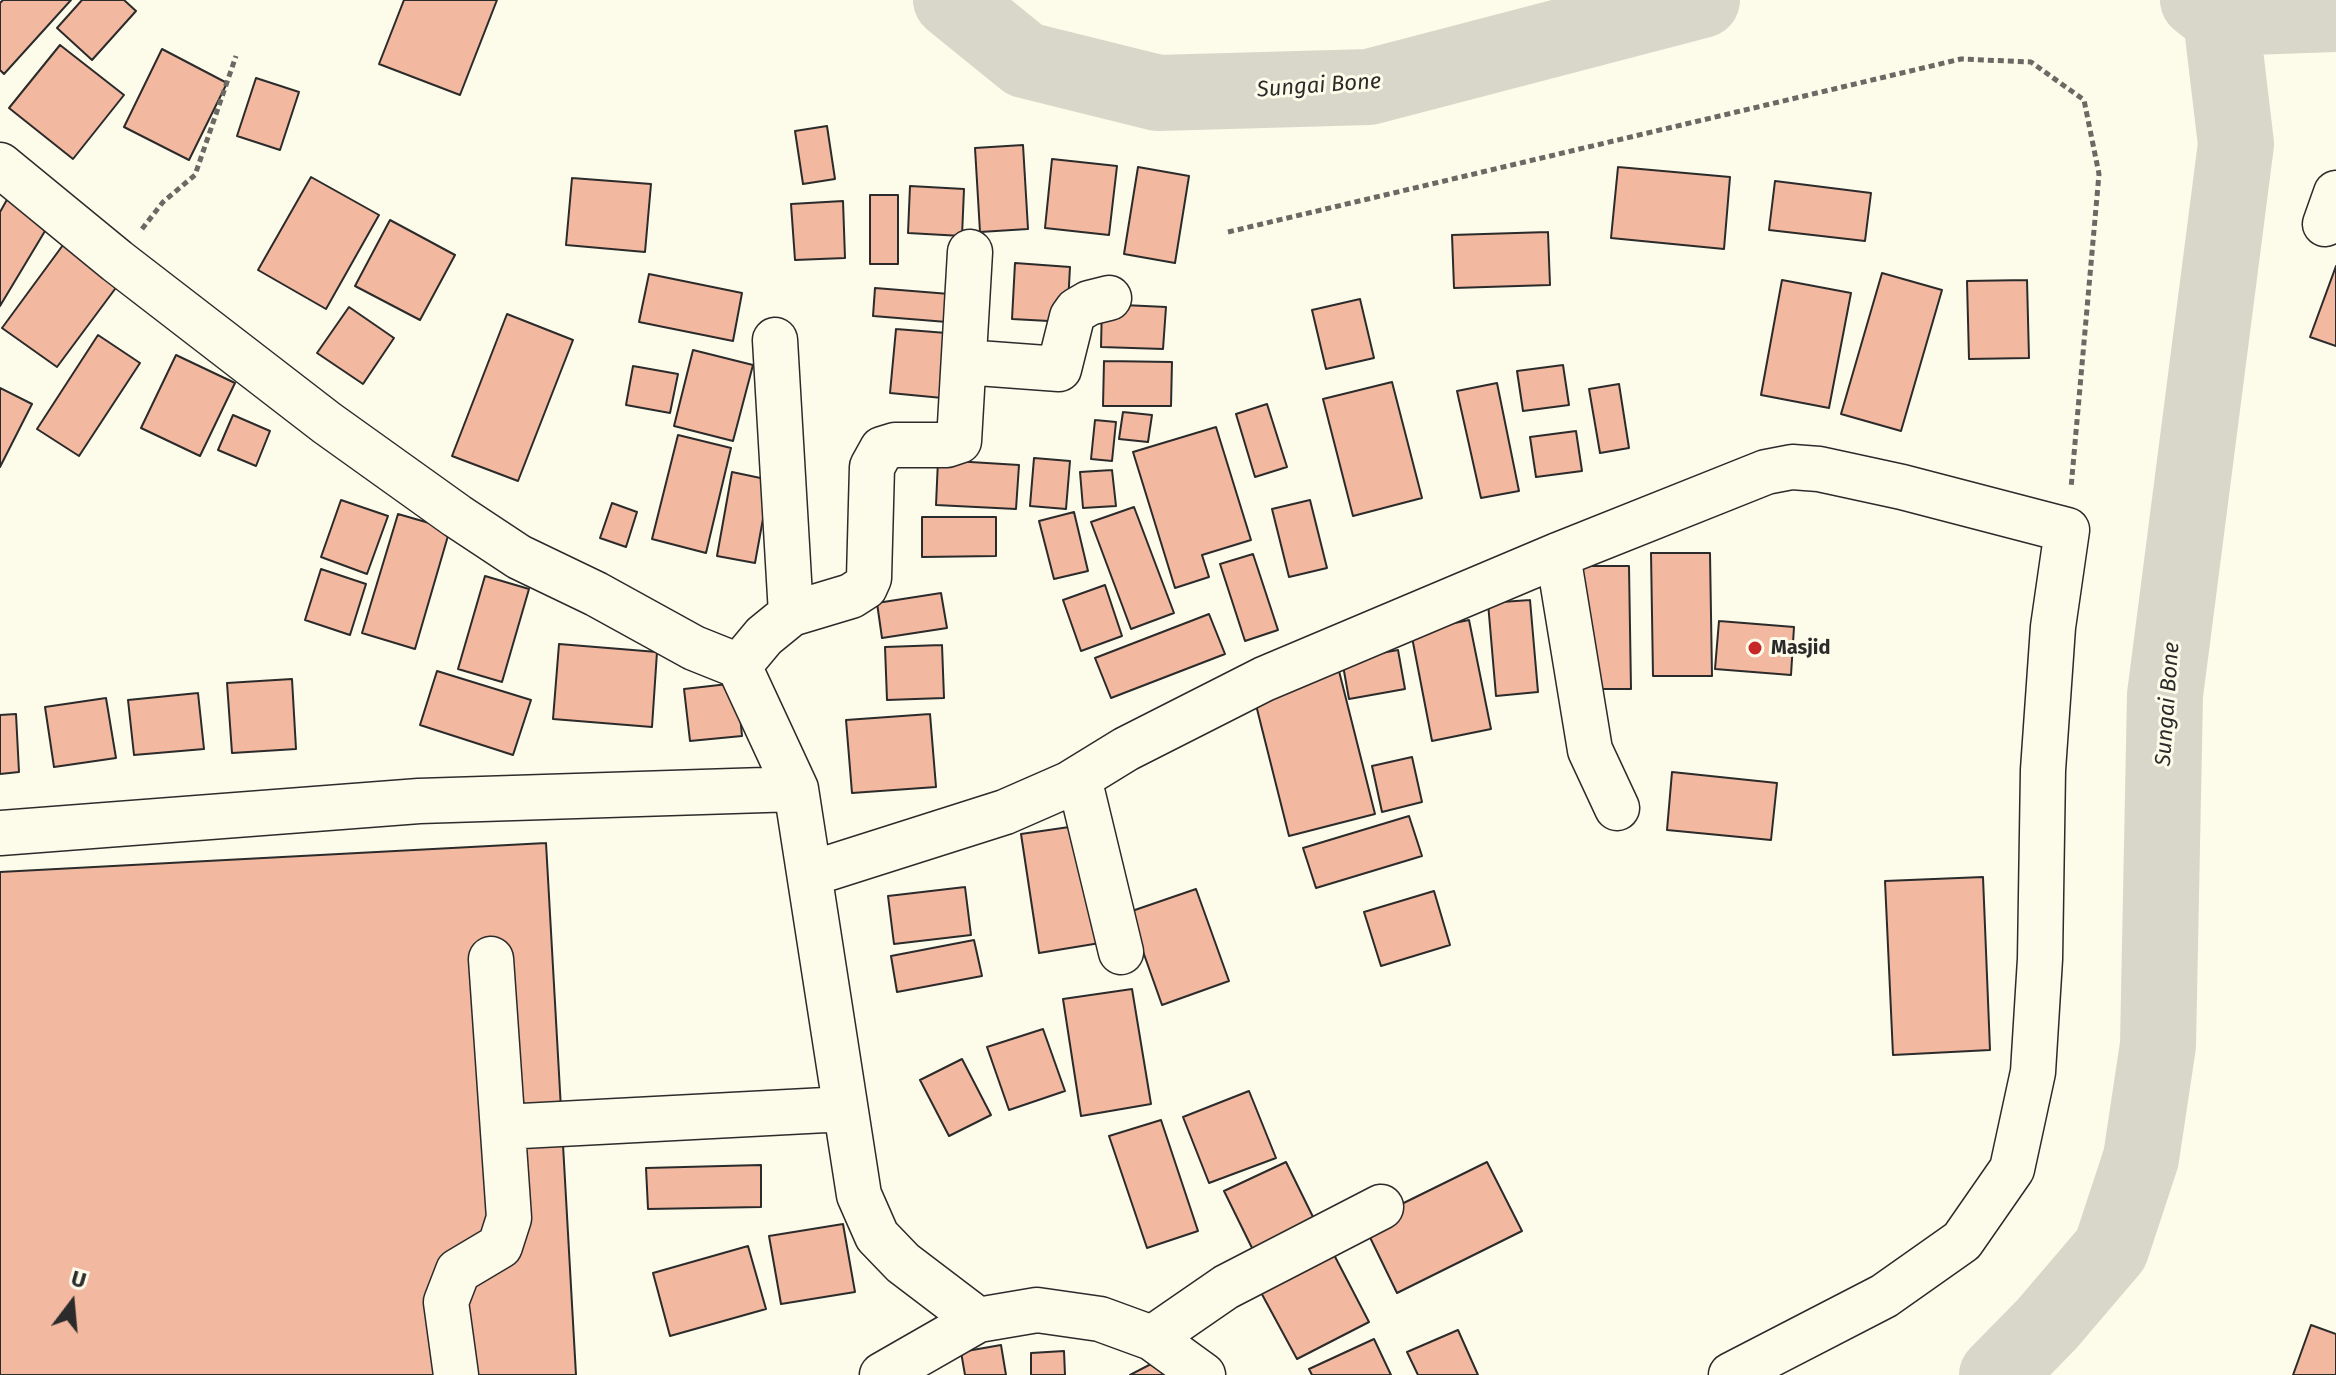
<!DOCTYPE html>
<html>
<head>
<meta charset="utf-8">
<style>
  body { margin:0 }
  #map { position:relative; width:2336px; height:1375px; overflow:hidden; background:#fdfbea; font-family:"Fira Sans",sans-serif }
  canvas { display:block }
  .north { position:absolute; left:32px; top:1263px; width:80px; height:80px; -webkit-text-stroke:6px #fdfbea; paint-order:stroke; rotate:16deg; font-size:22px; font-weight:700; line-height:32px; text-align:center; color:#2b2b2b }
  .north::after { content:''; display:block; margin:auto; width:28px; height:36px; background:#2b2b2b; clip-path:polygon(50% 0,100% 100%,50% 72%,0 100%) }
</style>
</head>
<body>
<div id="map">
<canvas width="2336" height="1375"></canvas>
<div class="north">U</div>
</div>
<script>
const g = document.querySelector('canvas').getContext('2d');
g.lineJoin = 'round';
const poly = rows => new Path2D(rows.map(r => 'M' + r).join(''));
function strokePath(path, color, width, dash) { g.strokeStyle = color; g.lineWidth = width; g.lineCap = dash ? 'butt' : 'round'; g.setLineDash(dash || []); g.stroke(path); }
function paint(path, color) { g.fillStyle = color; g.fill(path, 'evenodd'); }
function write(font, color, halo, rows, align = 'center') {
  g.font = font + ' "Fira Sans",sans-serif'; g.lineWidth = 6; g.setLineDash([]); g.textBaseline = 'middle'; g.strokeStyle = halo; g.fillStyle = color; for (const [text, x, y, turn = 0] of rows) {
    g.save(); g.translate(x, y); g.rotate((+turn || 0) * Math.PI / 180); g.textAlign = isNaN(turn) ? turn : align; if (halo) g.strokeText(text, 0, 0); g.fillText(text, 0, 0); g.restore();
  }
}
const river = poly([
  [951,0,1025,60,1158,93,1369,87,1702,0],
  [2221,18,2336,14],
  [1997,1375,2047,1324,2111,1249,2141,1158,2158,1045,2165,695,2236,144,2221,18,2198,0]
]);
const building = poly([
  [3,0,71,0,4,74,0,70,0,3,3,0],
  [82,0,124,0,136,11,92,60,57,28,82,0],
  [404,0,497,0,460,95,379,64,404,0],
  [60,45,124,95,73,159,9,108,60,45],
  [162,49,227,83,189,160,124,127,162,49],
  [256,78,299,92,280,150,237,136,256,78],
  [827,126,835,179,803,184,795,131,827,126],
  [1023,145,1028,229,980,232,975,148,1023,145],
  [1052,159,1117,166,1109,235,1045,228,1052,159],
  [1138,167,1189,176,1175,263,1124,254,1138,167],
  [1618,167,1730,177,1724,249,1611,238,1618,167],
  [311,177,379,215,326,309,258,270,311,177],
  [572,178,651,184,645,252,566,245,572,178],
  [1775,181,1871,193,1865,241,1769,230,1775,181],
  [910,186,964,189,962,236,908,233,910,186],
  [870,195,898,195,898,264,870,264,870,195],
  [9,196,51,221,0,306,0,212,9,196],
  [843,201,845,258,795,260,791,204,843,201],
  [390,220,455,255,420,320,355,286,390,220],
  [1548,232,1550,285,1454,288,1452,235,1548,232],
  [63,245,118,285,57,367,2,328,63,245],
  [1015,263,1070,267,1067,322,1012,319,1015,263],
  [2336,266,2336,346,2310,337,2336,266],
  [1882,273,1942,290,1901,431,1841,414,1882,273],
  [649,274,742,293,733,341,639,322,649,274],
  [1782,280,1851,293,1829,408,1761,395,1782,280],
  [2027,280,2029,358,1969,359,1967,281,2027,280],
  [875,288,962,295,959,323,873,316,875,288],
  [1360,299,1374,358,1326,369,1312,310,1360,299],
  [1102,304,1166,307,1163,349,1101,347,1102,304],
  [349,307,394,338,363,384,317,353,349,307],
  [507,314,573,340,518,481,452,456,507,314],
  [896,329,959,334,953,399,890,393,896,329],
  [98,335,140,363,79,456,37,429,98,335],
  [693,350,753,365,733,441,674,426,693,350],
  [176,355,235,383,200,456,141,428,176,355],
  [1104,361,1172,362,1171,406,1103,406,1104,361],
  [1563,365,1569,405,1523,411,1517,371,1563,365],
  [633,366,678,374,670,413,626,405,633,366],
  [1392,382,1422,498,1353,516,1323,399,1392,382],
  [1497,383,1519,491,1481,498,1457,391,1497,383],
  [1619,384,1629,448,1600,453,1589,389,1619,384],
  [0,388,32,404,0,467,0,388],
  [1267,404,1287,467,1255,477,1236,414,1267,404],
  [1123,412,1152,415,1148,442,1119,439,1123,412],
  [233,415,270,431,256,466,218,450,233,415],
  [1095,420,1116,422,1112,461,1091,459,1095,420],
  [1216,427,1251,540,1202,555,1209,577,1175,588,1133,452,1216,427],
  [1576,431,1582,471,1536,477,1530,437,1576,431],
  [678,435,731,448,706,553,652,539,678,435],
  [1034,458,1070,461,1066,509,1030,506,1034,458],
  [938,460,1019,465,1016,509,936,505,938,460],
  [1112,470,1116,506,1083,508,1080,472,1112,470],
  [732,472,770,480,755,563,717,556,732,472],
  [341,500,388,516,367,574,321,557,341,500],
  [1310,500,1327,568,1289,577,1272,509,1310,500],
  [612,503,637,512,626,547,600,538,612,503],
  [1134,507,1174,613,1131,629,1091,522,1134,507],
  [1074,512,1088,571,1054,579,1039,521,1074,512],
  [398,514,450,529,415,649,362,633,398,514],
  [922,517,996,517,996,556,922,557,922,517],
  [1651,553,1710,553,1712,676,1653,676,1651,553],
  [1253,554,1278,630,1245,641,1220,564,1253,554],
  [1571,566,1629,566,1631,689,1573,689,1571,566],
  [321,569,366,584,350,635,305,620,321,569],
  [485,576,529,589,502,682,458,669,485,576],
  [1105,585,1122,636,1081,651,1063,600,1105,585],
  [941,593,947,628,882,638,877,603,941,593],
  [1530,600,1538,692,1496,696,1488,603,1530,600],
  [1209,614,1225,654,1111,698,1095,658,1209,614],
  [1469,620,1491,729,1432,741,1411,632,1469,620],
  [1719,621,1794,627,1791,675,1715,669,1719,621],
  [559,644,657,652,652,727,553,719,559,644],
  [942,645,944,698,887,700,885,647,942,645],
  [1398,650,1405,689,1349,699,1342,660,1398,650],
  [437,671,531,700,513,755,420,725,437,671],
  [1339,671,1375,814,1289,836,1253,693,1339,671],
  [292,679,296,749,232,753,227,683,292,679],
  [737,683,742,736,690,741,684,689,737,683],
  [198,693,204,749,134,755,128,700,198,693],
  [106,698,116,758,54,767,45,707,106,698],
  [16,714,19,772,0,774,0,715,16,714],
  [930,714,936,787,852,793,846,720,930,714],
  [1412,757,1422,802,1382,812,1372,766,1412,757],
  [1672,772,1777,783,1771,840,1667,830,1672,772],
  [1409,816,1422,856,1316,888,1303,848,1409,816],
  [1083,825,1100,943,1039,953,1021,834,1083,825],
  [546,843,576,1375,0,1375,0,872,546,843],
  [1983,877,1990,1050,1893,1055,1885,881,1983,877],
  [965,887,971,935,894,944,888,896,965,887],
  [1196,889,1229,981,1162,1005,1129,912,1196,889],
  [1434,891,1450,945,1381,966,1364,912,1434,891],
  [974,940,982,976,897,992,891,956,974,940],
  [1132,989,1151,1104,1081,1116,1063,999,1132,989],
  [1043,1029,1065,1091,1009,1110,987,1047,1043,1029],
  [962,1059,991,1115,949,1136,920,1080,962,1059],
  [1249,1091,1276,1158,1209,1183,1183,1117,1249,1091],
  [1161,1120,1198,1231,1147,1248,1109,1136,1161,1120],
  [1286,1162,1316,1223,1254,1252,1224,1191,1286,1162],
  [1487,1162,1522,1231,1397,1293,1363,1223,1487,1162],
  [761,1165,761,1207,648,1209,646,1168,761,1165],
  [843,1224,855,1292,781,1304,769,1236,843,1224],
  [748,1246,766,1309,670,1336,653,1273,748,1246],
  [1331,1249,1369,1322,1297,1359,1258,1287,1331,1249],
  [2311,1325,2336,1334,2336,1375,2293,1375,2311,1325],
  [1458,1330,1478,1375,1418,1375,1407,1352,1458,1330],
  [1374,1339,1391,1375,1312,1375,1309,1369,1374,1339],
  [1001,1345,1006,1375,965,1375,961,1352,1001,1345],
  [1064,1351,1065,1375,1031,1375,1031,1353,1064,1351],
  [1176,1351,1189,1375,1130,1375,1176,1351]
]);
const path = poly([
  [142,229,163,202,195,175,236,56],
  [1228,232,1961,59,2031,62,2084,100,2099,174,2071,488]
]);
const minor = poly([
  [0,165,117,261,327,423,457,516,519,557,596,594,694,648,739,666,796,789,859,1195,877,1236,903,1263,978,1320,1037,1310,1100,1319,1152,1338,1203,1375],
  [2325,224,2336,193],
  [775,340,791,614],
  [964,362,1059,369,1072,317,1077,310,1089,303,1109,298],
  [1558,555,1590,750,1617,808],
  [739,666,764,636,791,614,851,596,865,587,869,578,872,467,882,449,895,445,947,445,959,441,970,252],
  [1079,778,1121,952],
  [0,833,419,801,796,789],
  [810,874,1005,812,1069,784,1126,749,1264,679,1558,555,1766,472,1792,467,1819,469,1902,487,2067,530,2053,627,2043,770,2040,959,2033,1072,2012,1169,1962,1241,1884,1296,1731,1375],
  [503,1127,845,1109],
  [1152,1338,1226,1287,1381,1207],
  [456,1375,446,1302,458,1271,500,1246,509,1218,491,959],
  [882,1375,978,1320]
]);
const markers = [
  [1755,648,8,"#c62828"]
];
const poiNames = [
  ["Masjid",1771,648]
];
const waterNames = [
  ["Sungai Bone",1319,86,-4],
  ["Sungai Bone",2168,704,-86]
];
strokePath(river, '#d8d7c9', 76);
paint(building, '#f2b8a0');
strokePath(building, '#2b2b2b', 2);
strokePath(minor, '#2b2b2b', 47);
strokePath(path, '#6a6964', 5, [6, 4]);
strokePath(minor, '#fdfbea', 44);
for (const [x, y, r, color] of markers) { const dot = new Path2D(); dot.arc(x, y, r, 0, 2 * Math.PI); g.fillStyle = color; g.fill(dot); strokePath(dot, '#fdfbea', 3); }
write('bold 20px', '#2b2b2b', '#fdfbea', poiNames, 'left');
write('italic 22px', '#2b2b2b', '#fdfbea', waterNames);
</script>
</body>
</html>
